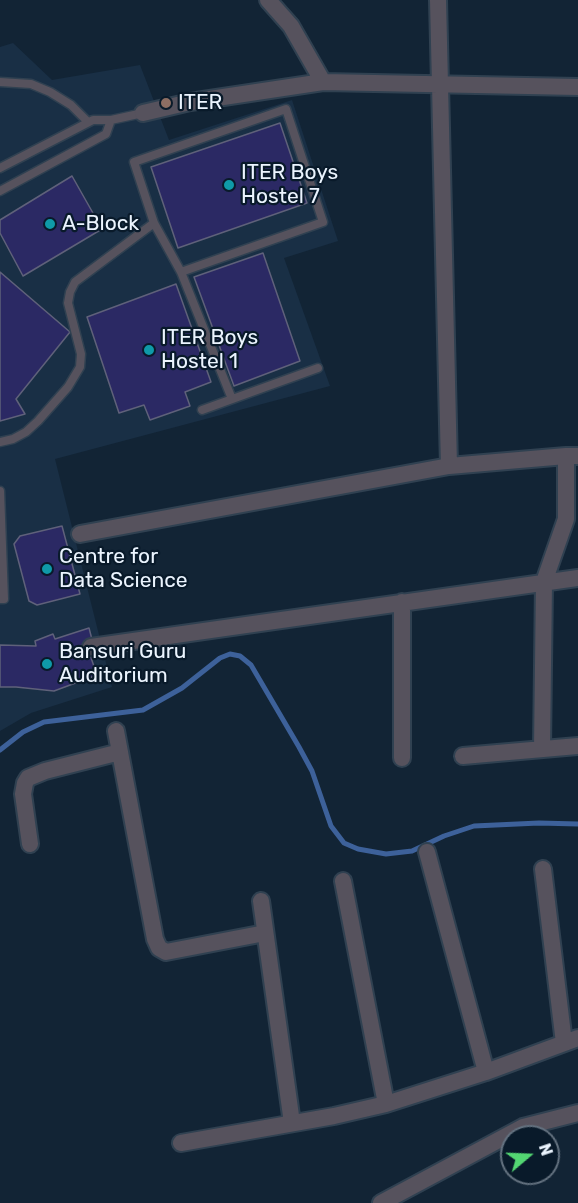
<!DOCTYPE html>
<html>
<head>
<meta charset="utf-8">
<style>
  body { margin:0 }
  #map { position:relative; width:578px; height:1203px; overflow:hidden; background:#122435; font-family:Rubik,sans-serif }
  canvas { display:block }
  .north { position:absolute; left:500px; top:1125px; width:60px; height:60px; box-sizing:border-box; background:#091a2a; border:2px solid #63717f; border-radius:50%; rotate:71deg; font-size:16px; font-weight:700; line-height:24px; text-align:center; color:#ebf4fe }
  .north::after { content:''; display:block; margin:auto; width:21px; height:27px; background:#53d672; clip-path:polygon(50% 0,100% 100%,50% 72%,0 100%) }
</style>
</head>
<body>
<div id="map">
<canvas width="578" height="1203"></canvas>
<div class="north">N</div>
</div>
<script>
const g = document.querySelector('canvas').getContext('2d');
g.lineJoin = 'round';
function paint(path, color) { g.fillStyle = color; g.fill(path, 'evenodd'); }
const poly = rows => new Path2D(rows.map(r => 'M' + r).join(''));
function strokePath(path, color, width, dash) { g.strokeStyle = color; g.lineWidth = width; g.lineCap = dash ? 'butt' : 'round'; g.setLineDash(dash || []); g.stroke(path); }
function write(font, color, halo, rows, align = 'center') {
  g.font = font + ' Rubik,sans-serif'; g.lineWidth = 4.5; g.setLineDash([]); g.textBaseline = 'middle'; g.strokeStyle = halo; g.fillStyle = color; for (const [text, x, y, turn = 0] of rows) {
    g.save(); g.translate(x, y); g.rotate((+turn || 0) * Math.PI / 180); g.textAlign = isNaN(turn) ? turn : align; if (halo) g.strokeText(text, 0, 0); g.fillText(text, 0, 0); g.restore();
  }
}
const built = poly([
  [13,43,52,80,140,65,169,140,292,100,338,241,284,258,330,386,55,459,112,687,31,713,0,731,0,47]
]);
const stream = poly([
  [0,750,23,732,44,722,143,710,182,688,220,658,230,654,240,656,251,665,299,747,312,771,331,826,344,843,358,849,386,854,412,851,444,836,474,826,539,823,578,824]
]);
const building = poly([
  [280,123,307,203,178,248,151,167,280,123],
  [72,176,102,229,23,276,0,233,0,220,72,176],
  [263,253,300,361,234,386,194,277,263,253],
  [0,272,70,332,16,399,25,414,0,421,0,272],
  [176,284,211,382,185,392,190,406,150,420,144,405,119,413,87,317,176,284],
  [62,526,80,594,37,605,29,601,14,544,20,536,62,526],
  [89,628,95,651,89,652,97,675,54,691,16,687,0,687,0,645,36,646,35,641,53,634,55,639,89,628]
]);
const lane = poly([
  [0,82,31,84,50,92,71,105,88,122],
  [0,168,93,120,111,120,143,113],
  [0,191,106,134,111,120],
  [181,272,323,222,286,109,134,162,154,223,181,272,232,399],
  [202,410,318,368],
  [0,442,13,439,26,432,38,421,68,387,80,367,81,354,68,303,70,292,75,282,154,223],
  [0,491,4,599,0,599]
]);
const street = poly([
  [268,0,291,26,323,82,578,87],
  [143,113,190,102,323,82],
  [449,466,566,456],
  [80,534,449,466,438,0],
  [91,647,578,578],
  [116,731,155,939,159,948,166,952,265,933],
  [542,749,544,582,566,519,566,456,578,456],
  [463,756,578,746],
  [402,758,402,602],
  [30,844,23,794,25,783,28,778,45,771,120,752],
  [427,852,486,1072,578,1038],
  [543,869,564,1043],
  [343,881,386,1104],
  [261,901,292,1123],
  [181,1143,334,1116,386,1104,486,1072],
  [381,1203,523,1127,578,1113]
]);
const markers = [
  [166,103,6,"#8d6e63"],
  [229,185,6,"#0f9aa8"],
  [50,224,6,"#0f9aa8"],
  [149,350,6,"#0f9aa8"],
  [47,569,6,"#0f9aa8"],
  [47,664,6,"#0f9aa8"]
];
const poiNames = [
  ["ITER",178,103],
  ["ITER Boys",241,173],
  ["Hostel 7",241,197],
  ["A-Block",62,224],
  ["ITER Boys",161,338],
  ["Hostel 1",161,362],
  ["Centre for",59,557],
  ["Data Science",59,581],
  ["Bansuri Guru",59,652],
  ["Auditorium",59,676]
];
paint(built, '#192f45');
strokePath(stream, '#3d619a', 5);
paint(building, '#2b2964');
strokePath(building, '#5f617a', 1.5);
strokePath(lane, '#304151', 11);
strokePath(street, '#304151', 20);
strokePath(lane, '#56525d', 8);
strokePath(street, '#56525d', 16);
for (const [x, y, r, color] of markers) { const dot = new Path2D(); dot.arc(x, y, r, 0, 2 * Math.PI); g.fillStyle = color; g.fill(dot); strokePath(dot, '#091a2a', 2); }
write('21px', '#ebf4fe', '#091a2a', poiNames, 'left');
</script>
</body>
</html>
